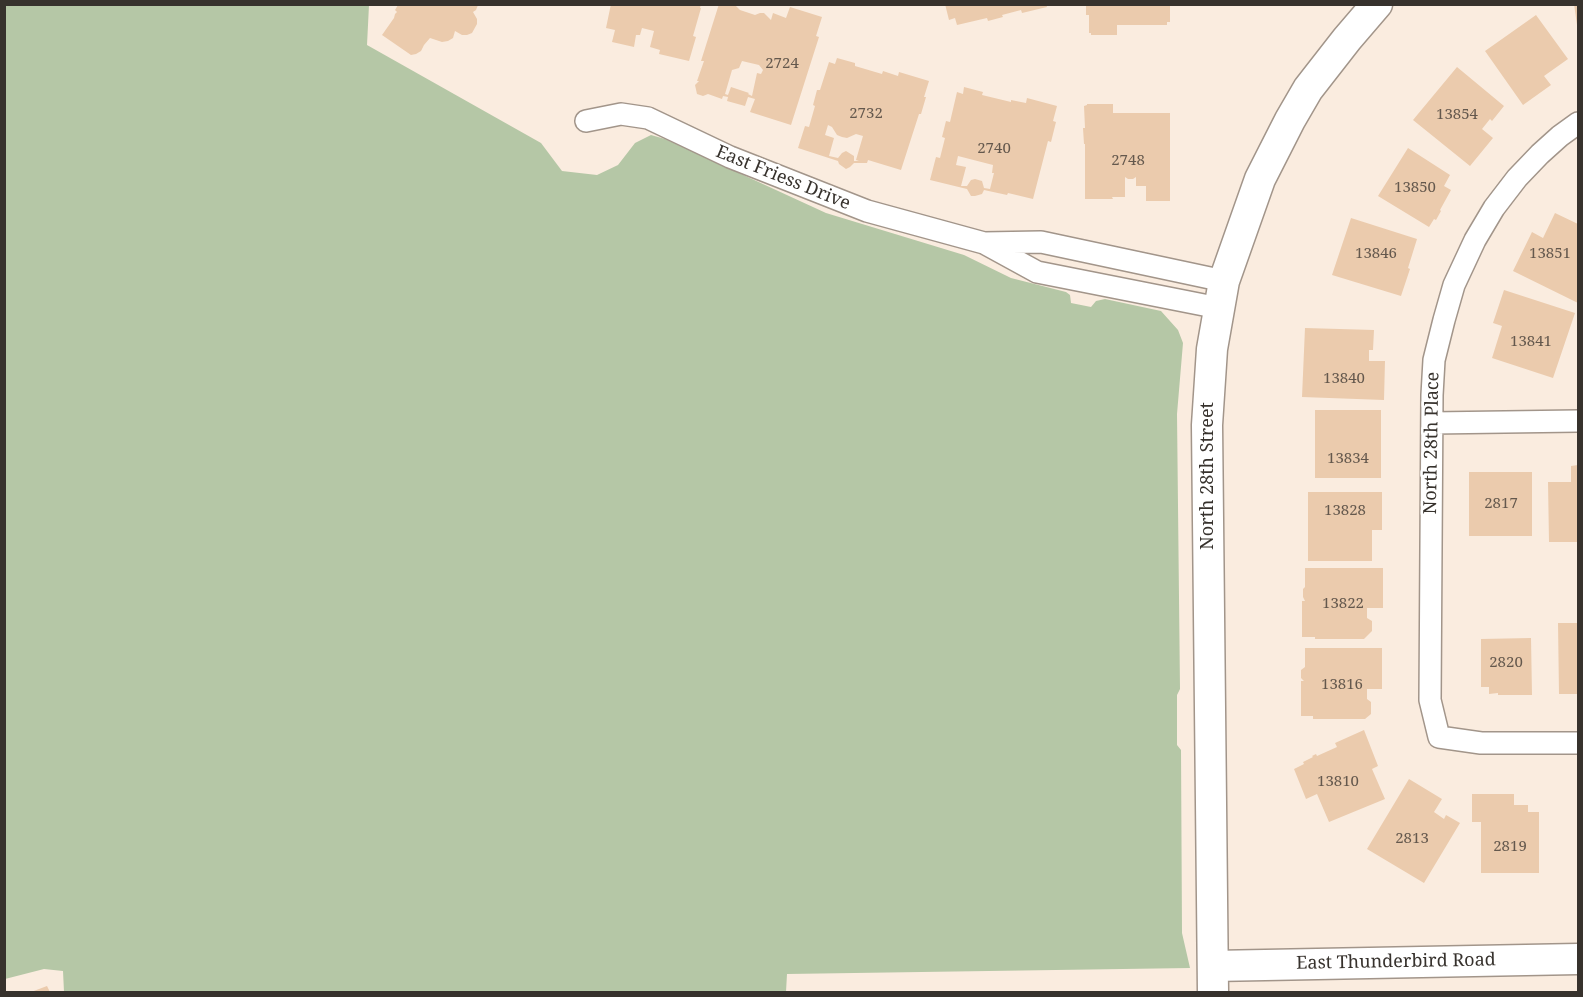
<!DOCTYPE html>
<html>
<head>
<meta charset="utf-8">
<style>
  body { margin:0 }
  #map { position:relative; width:1583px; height:997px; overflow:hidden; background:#faecdf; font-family:"Noto Serif",serif }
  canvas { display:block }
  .frame { position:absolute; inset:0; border:6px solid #37322d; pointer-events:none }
</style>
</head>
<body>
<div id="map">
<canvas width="1583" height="997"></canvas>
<div class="frame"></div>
</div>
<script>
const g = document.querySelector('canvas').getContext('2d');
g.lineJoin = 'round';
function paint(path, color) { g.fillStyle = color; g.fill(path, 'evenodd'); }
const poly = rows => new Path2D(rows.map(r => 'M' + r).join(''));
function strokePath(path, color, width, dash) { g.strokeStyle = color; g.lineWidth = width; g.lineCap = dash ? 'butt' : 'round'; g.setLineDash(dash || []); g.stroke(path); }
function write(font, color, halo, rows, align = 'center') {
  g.font = font + ' "Noto Serif",serif'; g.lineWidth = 5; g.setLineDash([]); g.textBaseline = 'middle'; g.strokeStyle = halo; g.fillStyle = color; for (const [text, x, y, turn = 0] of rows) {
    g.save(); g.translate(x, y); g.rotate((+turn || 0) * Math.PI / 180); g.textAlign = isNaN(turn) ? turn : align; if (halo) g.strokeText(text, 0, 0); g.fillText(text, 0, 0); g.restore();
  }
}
const green = poly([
  [4,5,369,5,367,45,541,143,562,171,597,175,618,165,635,143,651,135,665,139,826,213,964,255,1011,278,1066,292,1070,295,1071,303,1091,307,1096,301,1105,299,1161,311,1178,330,1183,343,1177,414,1180,689,1177,695,1177,745,1181,750,1182,933,1190,968,787,974,786,992,64,992,63,971,44,969,5,979]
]);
const building = poly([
  [611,4,701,4,700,8,701,8,693,36,696,37,689,61,659,54,660,50,650,47,654,31,642,28,640,35,636,35,634,47,612,42,615,30,606,28],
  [719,4,734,4,740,10,755,15,760,13,764,13,771,20,773,13,786,18,790,7,822,17,816,36,819,37,791,125,750,112,755,99,748,97,745,106,727,101,728,97,723,96,722,99,708,94,703,96,697,94,695,85,699,81,697,81,704,61,701,61],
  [742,61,759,65,763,70,761,74,757,73,752,96,748,94,749,93,731,87,728,95,725,94,732,70,739,68],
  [945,4,1046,4,1047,7,1022,13,1021,10,1002,15,1003,17,988,21,987,18,957,25,955,18,949,20],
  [1086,4,1170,4,1170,22,1167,22,1167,25,1117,25,1117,35,1091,35,1091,33,1089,33,1089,15,1086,15],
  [1574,4,1578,4,1578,25,1577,25],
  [398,5,478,5,476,10,473,12,477,19,477,24,472,33,467,35,462,35,455,31,453,38,448,41,442,42,430,38,424,45,421,51,416,54,411,55,382,35,394,18,395,14,397,12,395,10],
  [1536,15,1568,59,1544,76,1551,85,1523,105,1485,51],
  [837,58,855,63,855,66,882,74,883,71,898,76,899,72,929,81,924,97,926,97,921,114,919,114,901,170,868,160,867,163,854,163,850,167,846,169,839,164,838,161,798,148,805,126,809,127,815,106,813,105,817,90,820,90,829,62,835,64],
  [828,125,832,127,837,135,842,137,847,138,856,134,863,136,856,160,859,161,854,161,854,156,846,151,842,153,838,158,829,156,834,138,825,135],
  [1457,67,1504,106,1492,121,1490,119,1482,129,1493,138,1470,166,1413,120],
  [964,87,983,92,982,95,1011,102,1011,100,1026,103,1027,98,1057,106,1053,121,1056,122,1051,142,1048,141,1033,199,1008,193,1007,195,984,190,982,194,975,196,971,196,967,189,930,180,936,157,940,158,945,138,942,137,946,121,950,122,957,92,963,94],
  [958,156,993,165,992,173,994,173,990,189,984,188,982,181,975,179,971,180,967,186,961,186,966,167,956,165],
  [1087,104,1113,104,1113,113,1170,113,1170,201,1146,201,1146,186,1136,186,1136,177,1133,179,1128,179,1125,177,1125,197,1112,197,1113,199,1085,199,1085,144,1084,144,1083,128,1085,128,1084,106,1087,105],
  [1408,148,1450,175,1444,186,1451,190,1440,210,1441,211,1436,220,1434,219,1429,227,1378,196],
  [1555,213,1578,224,1578,303,1513,271,1532,232,1543,238],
  [1351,218,1417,239,1408,268,1410,269,1401,296,1332,275],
  [1504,290,1575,313,1553,378,1492,358,1502,326,1493,323],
  [1305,328,1374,330,1373,350,1369,350,1369,361,1385,361,1384,400,1302,397],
  [1315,410,1381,410,1381,478,1315,478],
  [1578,465,1578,542,1549,542,1548,482,1571,482,1571,466],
  [1469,472,1532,472,1532,536,1469,536],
  [1308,492,1382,492,1382,530,1372,530,1372,561,1308,561],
  [1305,568,1383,568,1383,608,1367,608,1367,618,1372,621,1372,631,1364,639,1315,639,1315,637,1302,637,1302,601,1305,601,1303,597,1303,589,1305,587],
  [1558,623,1578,623,1578,694,1559,694],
  [1531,638,1532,695,1498,695,1498,693,1489,694,1489,687,1481,687,1481,639],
  [1305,648,1382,648,1382,689,1367,689,1367,699,1371,702,1371,714,1365,719,1313,719,1313,716,1301,716,1301,681,1304,681,1301,678,1301,670,1305,667],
  [1364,730,1378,766,1372,769,1385,799,1329,822,1317,794,1306,799,1294,769,1304,764,1303,762,1313,757,1312,756,1316,754,1317,756,1337,747,1335,743],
  [1409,779,1442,799,1434,812,1444,819,1446,815,1460,823,1424,883,1367,849],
  [1472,794,1514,794,1514,805,1528,805,1528,812,1539,812,1539,873,1481,873,1481,822,1472,822],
  [47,986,50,992,31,992]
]);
const street = poly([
  [586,121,621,114,648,118,730,157,867,211,984,243,1037,272,1219,308],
  [1578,123,1560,136,1540,154,1517,178,1494,208,1475,240,1454,285,1444,320,1434,360,1432,395,1430,700,1439,737,1481,743,1578,743],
  [984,243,1041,242,1224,281],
  [1432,423,1578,421]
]);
const secondary = poly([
  [1213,966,1578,959],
  [1213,992,1207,425,1212,349,1224,281,1260,179,1290,120,1308,89,1347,39,1377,4]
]);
const numberNames = [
  ["2724",782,64],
  ["2732",866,114],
  ["13854",1457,115],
  ["2740",994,149],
  ["2748",1128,161],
  ["13850",1415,188],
  ["13846",1376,254],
  ["13851",1550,254],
  ["13841",1531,342],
  ["13840",1344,379],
  ["13834",1348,459],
  ["2817",1501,504],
  ["13828",1345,511],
  ["13822",1343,604],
  ["2820",1506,663],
  ["13816",1342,685],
  ["13810",1338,782],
  ["2813",1412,839],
  ["2819",1510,847]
];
const streetNames = [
  ["East Friess Drive",783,178,22],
  ["North 28th Place",1432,443,-89],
  ["North 28th Street",1208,476,-90],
  ["East Thunderbird Road",1396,962,-1]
];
paint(green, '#b5c7a6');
paint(building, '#ebcbad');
strokePath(street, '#a2958a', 24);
strokePath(secondary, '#a2958a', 33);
strokePath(street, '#fff', 21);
strokePath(secondary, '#fff', 30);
write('15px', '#64584d', null, numberNames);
write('18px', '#37322d', '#fff', streetNames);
</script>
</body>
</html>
